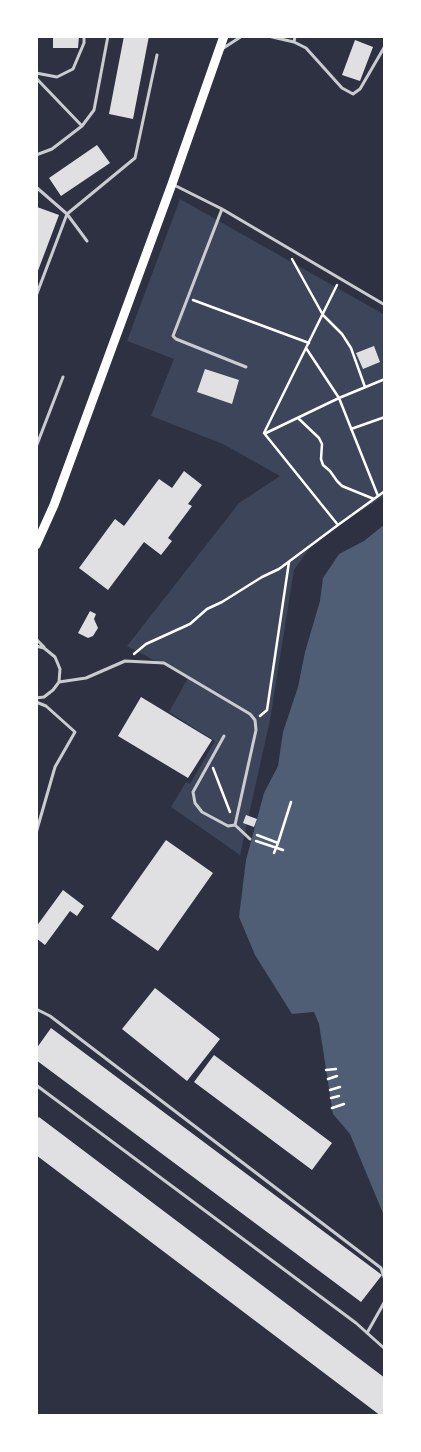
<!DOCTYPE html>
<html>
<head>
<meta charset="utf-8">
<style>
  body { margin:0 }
  #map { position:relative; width:421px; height:1452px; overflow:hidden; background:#2d3142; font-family:Roboto,sans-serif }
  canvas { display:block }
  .frame { position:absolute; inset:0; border:38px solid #fff; pointer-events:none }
</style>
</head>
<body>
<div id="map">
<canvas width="421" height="1452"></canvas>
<div class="frame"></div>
</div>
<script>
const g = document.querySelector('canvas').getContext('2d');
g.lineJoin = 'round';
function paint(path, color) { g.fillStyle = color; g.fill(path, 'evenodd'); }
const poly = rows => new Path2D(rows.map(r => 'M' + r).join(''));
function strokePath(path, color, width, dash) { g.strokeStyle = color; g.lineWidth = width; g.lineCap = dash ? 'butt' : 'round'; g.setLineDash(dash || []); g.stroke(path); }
const green = poly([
  [180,199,385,315,385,495,314,542,294,570,270,720,240,855,171,807,186,782,190,784,215,741,169,712,188,678,127,646,239,503,280,476,223,444,151,416,174,359,127,341]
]);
const water = poly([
  [385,524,385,1218,350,1134,333,1114,319,1024,314,1012,292,1014,255,955,239,917,246,860,264,793,278,766,283,732,298,687,305,652,320,601,323,578,339,554,364,541]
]);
const building = poly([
  [53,36,79,36,78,48,53,48],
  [124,36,149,36,133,119,109,114],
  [355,40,373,47,360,81,342,75],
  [97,145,110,163,61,196,49,178],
  [37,207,59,215,36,276,36,209],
  [374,346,380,362,363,369,356,353],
  [205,369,239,380,232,404,197,392],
  [184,471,202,485,188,504,192,506,168,538,172,541,161,555,144,542,108,590,79,568,115,519,124,526,159,479,172,488],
  [90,611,96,614,94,619,98,628,93,636,88,638,78,633],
  [141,697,212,740,188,778,118,736],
  [246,815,257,819,254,827,243,823],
  [166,840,213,873,158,951,111,918],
  [63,890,84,906,77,916,70,911,45,945,36,938,36,927],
  [155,988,220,1039,187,1081,122,1029],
  [51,1028,382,1275,361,1302,36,1060,36,1049],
  [214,1055,332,1143,312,1170,194,1082],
  [39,1117,385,1378,385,1416,381,1416,36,1155,36,1120]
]);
const path = poly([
  [292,259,323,315,342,334,351,348,365,387],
  [337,285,264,433,338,525,385,491],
  [193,300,309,343],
  [306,348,339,398,378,496],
  [298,418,319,438,322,444,321,459,323,465,330,471,337,481,342,486,374,499],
  [351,429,385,417],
  [266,433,339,398,385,379],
  [134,654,146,644,190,624,207,609,222,602,262,577,279,569,338,525],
  [260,716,267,710,289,562],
  [213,768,230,812],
  [257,835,278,843,291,802],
  [256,841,283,850],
  [274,853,278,843],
  [326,1070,336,1069],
  [328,1079,337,1076],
  [330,1090,340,1087],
  [331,1098,339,1096],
  [332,1108,344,1104]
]);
const service = poly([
  [268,36,294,42,306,48,342,88,353,94,360,89,385,46],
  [294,42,295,36],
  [222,49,242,36],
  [36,73,57,77,73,69,84,43,84,36],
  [36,78,82,126,52,149,36,155],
  [82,126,94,110,108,36],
  [172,184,222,209,385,305],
  [36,187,67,214,87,241],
  [222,209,173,336,176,339,246,367],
  [36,296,67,214,135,158,157,55],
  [36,447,63,377],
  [36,639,44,647],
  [36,646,44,648,55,657,60,669,59,682,53,690,44,697,36,698],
  [59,682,86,678,125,661,164,663,250,714,255,720,256,730,235,825,250,839],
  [36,702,46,706,75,732,55,767,36,833],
  [224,736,193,792,195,803,202,812,228,826,235,825],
  [36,1009,50,1016,381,1268,385,1280],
  [36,1085,356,1323,385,1349],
  [367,1333,385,1301]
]);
const primary = poly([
  [36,545,54,505,172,184,224,36]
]);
paint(green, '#3c4559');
paint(water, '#4f5d75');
paint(building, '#e0e0e3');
strokePath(path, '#fff', 2.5);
strokePath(service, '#caccd0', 3);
strokePath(primary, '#fff', 9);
</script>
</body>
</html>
